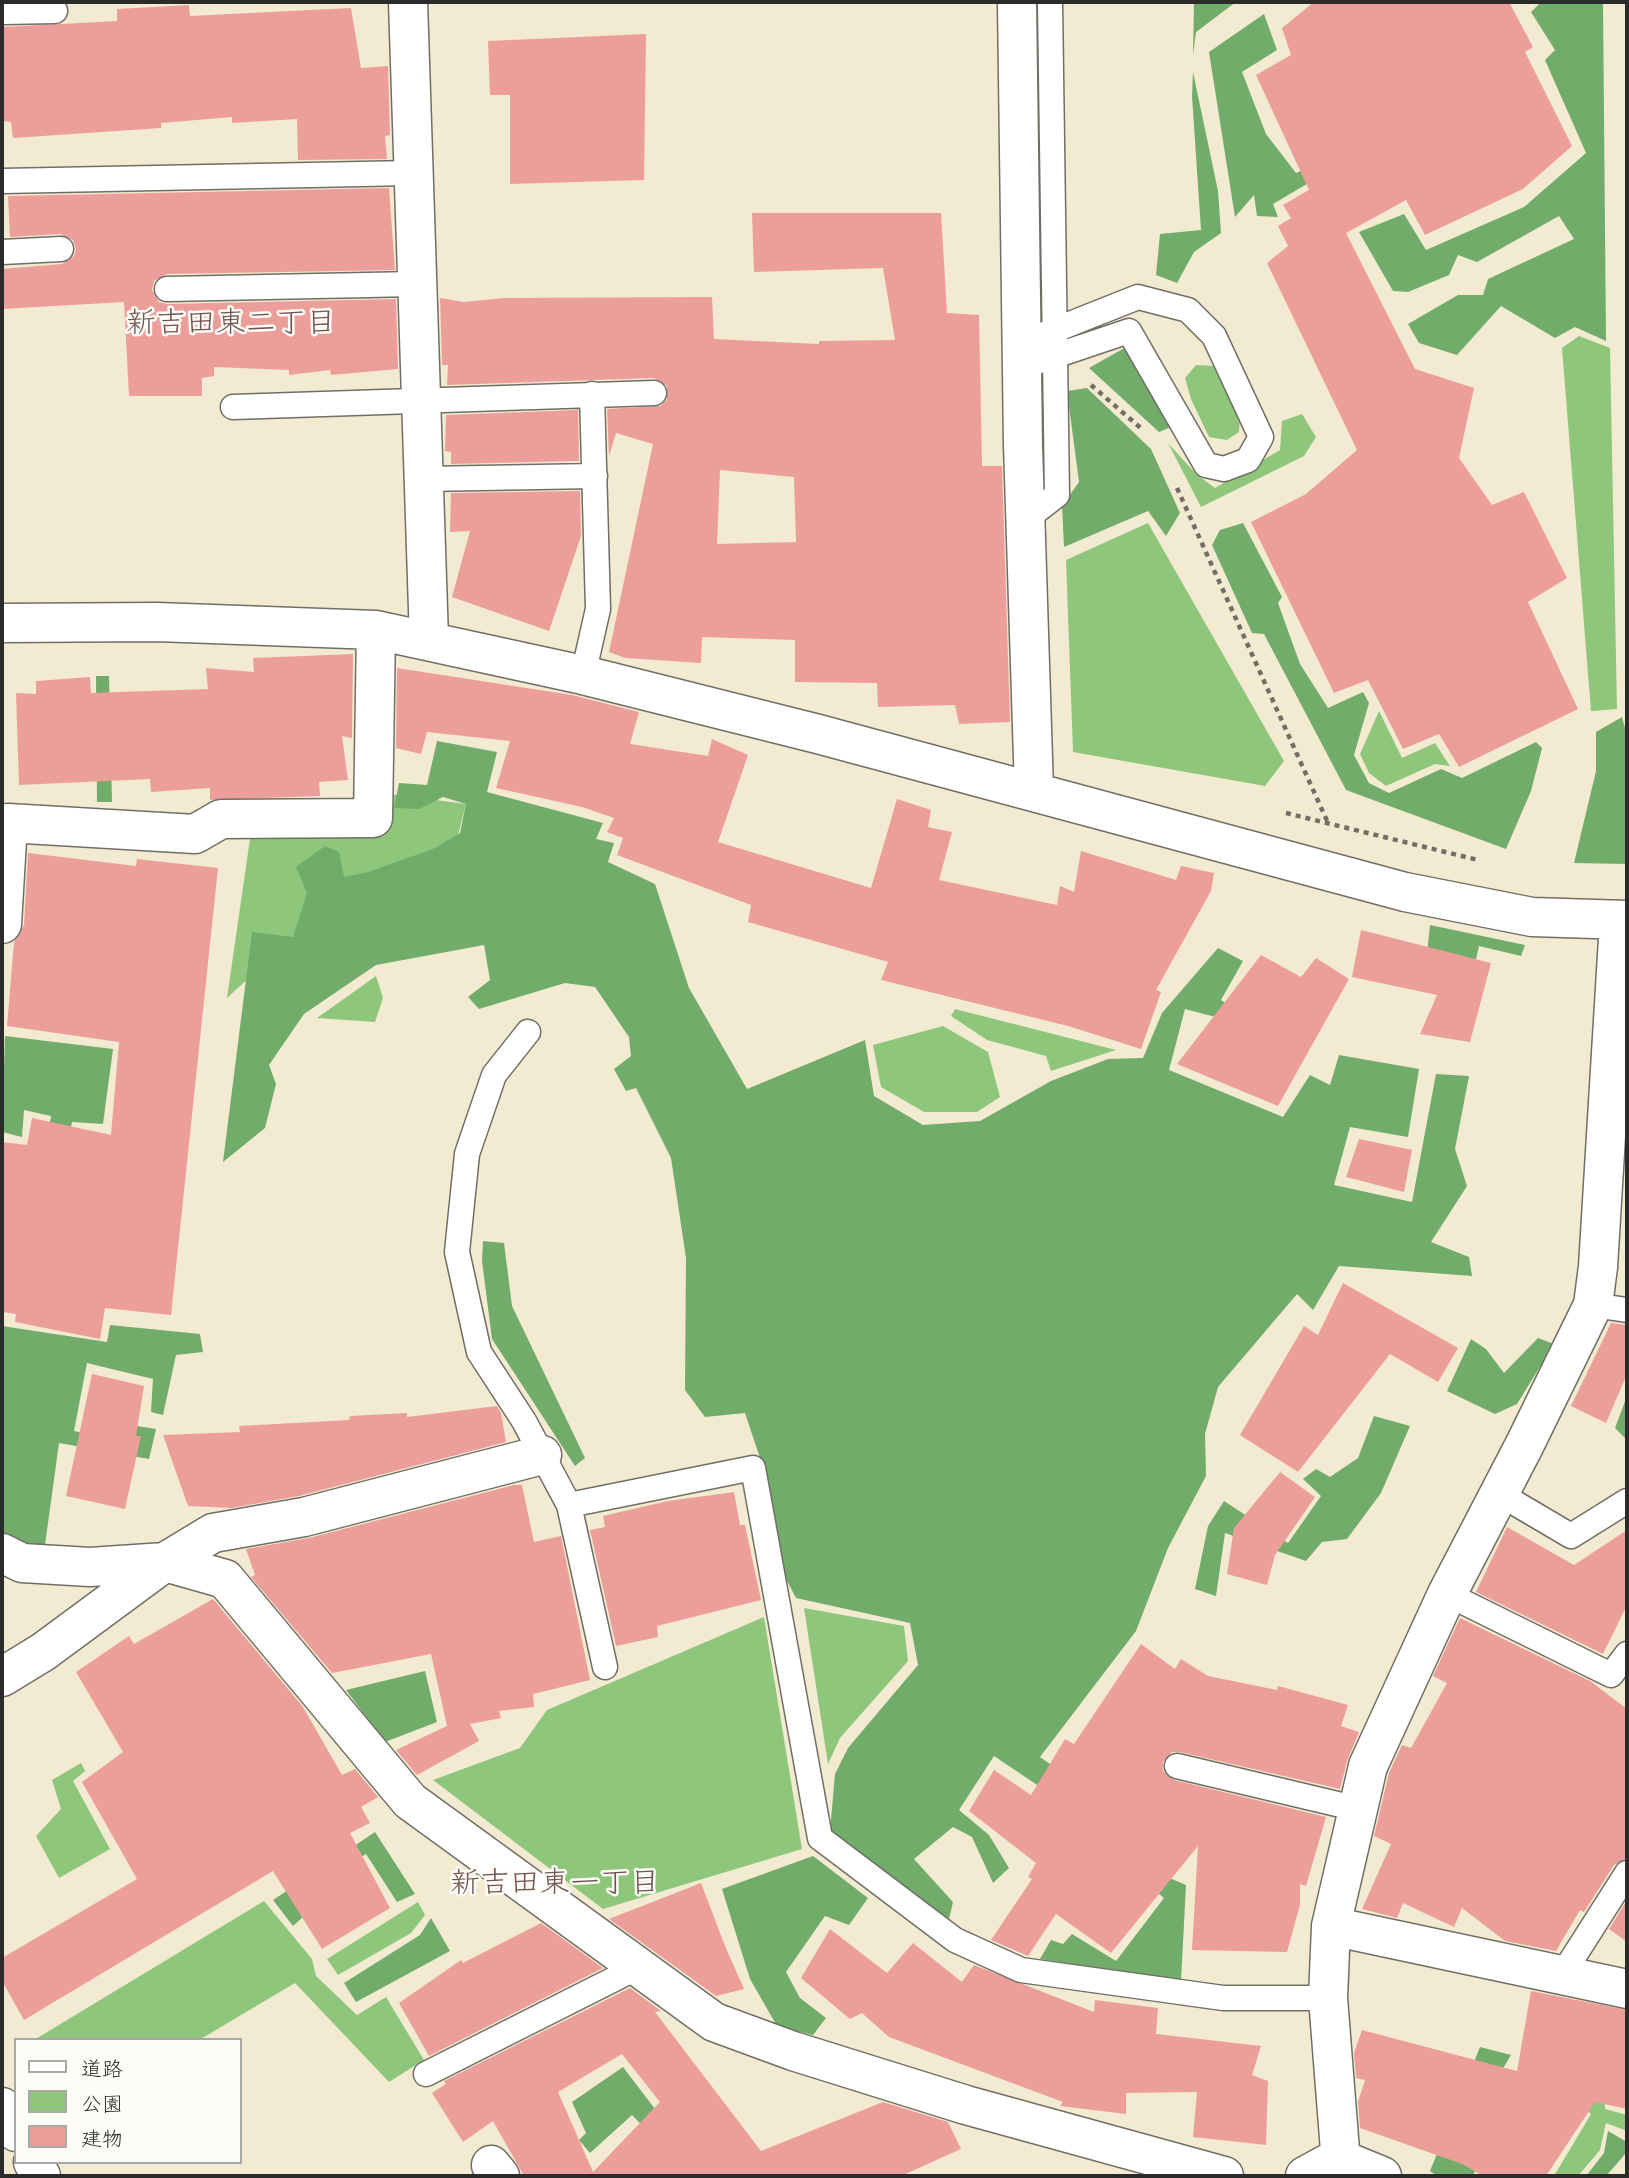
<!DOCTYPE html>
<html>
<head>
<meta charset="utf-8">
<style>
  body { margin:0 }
  #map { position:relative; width:1629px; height:2178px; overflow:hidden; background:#f3ead2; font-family:Caveat,"Klee One",sans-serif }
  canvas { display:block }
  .frame { position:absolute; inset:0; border:4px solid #2b2b2b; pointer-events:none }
  .legend { position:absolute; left:14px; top:2038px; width:228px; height:126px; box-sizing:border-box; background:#fdfcf7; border:2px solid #a9a8a5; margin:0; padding:9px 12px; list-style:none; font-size:21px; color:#2b2b2b }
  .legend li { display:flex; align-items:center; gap:14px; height:35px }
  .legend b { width:35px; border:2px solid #a9a8a5 }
</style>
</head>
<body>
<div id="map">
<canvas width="1629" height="2178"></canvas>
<div class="frame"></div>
<ul class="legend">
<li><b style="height:9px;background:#fff"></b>道路</li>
<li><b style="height:19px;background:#8ec77b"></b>公園</li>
<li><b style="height:19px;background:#ec9f9a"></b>建物</li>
</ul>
</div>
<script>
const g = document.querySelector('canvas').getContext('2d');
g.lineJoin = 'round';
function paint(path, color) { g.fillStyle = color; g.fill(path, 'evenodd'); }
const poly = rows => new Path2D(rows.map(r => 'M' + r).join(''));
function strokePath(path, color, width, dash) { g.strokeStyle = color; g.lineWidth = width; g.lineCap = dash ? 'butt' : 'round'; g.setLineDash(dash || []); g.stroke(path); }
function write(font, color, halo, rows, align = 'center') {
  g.font = font + ' Caveat,"Klee One",sans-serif'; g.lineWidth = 5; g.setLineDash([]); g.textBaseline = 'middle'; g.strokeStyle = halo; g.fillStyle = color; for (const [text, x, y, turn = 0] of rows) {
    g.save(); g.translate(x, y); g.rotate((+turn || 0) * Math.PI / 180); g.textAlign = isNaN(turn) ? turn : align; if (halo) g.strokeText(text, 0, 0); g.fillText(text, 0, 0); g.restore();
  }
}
const green = poly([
  [1579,336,1610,348,1617,709,1591,711,1562,348],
  [1196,365,1216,366,1240,417,1239,432,1227,440,1209,437,1191,399,1185,378],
  [1302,414,1316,437,1304,456,1201,507,1168,443,1196,474,1215,488,1280,450,1282,421],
  [1148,523,1284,761,1265,786,1073,752,1066,560],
  [1379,711,1402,758,1435,743,1450,766,1435,764,1386,786,1369,773,1360,754],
  [383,793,466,804,454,851,331,902,227,998,251,832],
  [376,976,383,998,375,1022,317,1018],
  [955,1009,1116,1050,1051,1071,1046,1056,987,1040,951,1016],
  [943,1026,988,1052,1000,1097,977,1112,924,1112,881,1087,873,1045],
  [804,1608,904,1626,908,1661,840,1738,828,1764],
  [764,1617,802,1849,603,1909,433,1780,520,1748,547,1710],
  [81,1763,85,1771,73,1781,110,1849,59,1878,36,1836,61,1809,52,1780],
  [264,1901,312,1959,316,1976,357,2015,386,1997,424,2060,389,2082,295,1983,199,2040,34,2040],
  [418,1902,425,1915,411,1933,338,1975,327,1959],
  [1604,2094,1605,2109,1627,2115,1627,2131,1606,2123,1600,2150,1578,2176,1554,2176,1591,2114,1582,2107]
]);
const forest = poly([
  [1194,2,1236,2,1196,32,1193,55],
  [1541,2,1603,2,1606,341,1575,327,1555,338,1501,306,1457,355,1419,343,1408,324,1458,295,1483,295,1488,279,1574,239,1559,216,1477,262,1458,255,1449,275,1408,292,1393,291,1359,232,1404,214,1426,250,1524,207,1586,153,1545,60,1555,50,1531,12],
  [1264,14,1277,50,1242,72,1266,134,1296,173,1329,159,1334,168,1273,204,1278,217,1257,216,1254,195,1235,217,1209,52],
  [1193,72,1218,191,1221,233,1194,252,1177,283,1156,275,1160,234,1201,230,1192,96],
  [1128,346,1171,427,1159,432,1089,368],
  [1087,388,1151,449,1180,513,1166,536,1148,511,1064,547,1062,506,1079,482,1067,391],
  [1243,523,1282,597,1278,603,1300,664,1328,708,1363,692,1369,703,1354,755,1369,783,1389,793,1441,769,1462,778,1536,742,1542,748,1531,791,1506,849,1346,790,1264,634,1252,633,1212,545,1220,530],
  [96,676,109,676,112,802,97,802],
  [1622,717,1627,735,1627,864,1574,863,1596,771,1596,732],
  [437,741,497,752,487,792,603,823,596,839,614,843,608,862,655,884,689,988,747,1089,865,1040,874,1096,923,1125,980,1121,1051,1081,1108,1059,1143,1058,1162,1013,1218,948,1243,961,1221,1000,1232,1008,1223,1019,1185,1009,1169,1070,1283,1117,1310,1075,1330,1085,1339,1055,1419,1069,1408,1137,1350,1127,1334,1185,1412,1202,1436,1074,1469,1076,1455,1149,1467,1186,1431,1242,1469,1257,1472,1276,1339,1266,1313,1310,1297,1294,1218,1387,1205,1434,1206,1476,1168,1548,1136,1631,1040,1757,1068,1777,1055,1797,994,1756,959,1810,989,1835,1009,1868,993,1883,972,1837,953,1827,914,1859,953,1902,949,1919,830,1831,835,1774,848,1748,918,1665,910,1623,796,1598,785,1577,761,1461,745,1413,705,1417,685,1390,686,1258,671,1158,636,1088,626,1091,614,1069,631,1056,629,1037,595,987,565,983,479,1009,468,997,490,980,484,945,376,965,304,1014,269,1065,276,1084,265,1128,223,1162,252,932,293,937,307,893,296,867,325,846,339,852,344,877,368,872,433,849,460,833,466,804,443,797,419,809,394,808,399,783,427,785],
  [1430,925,1525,945,1521,956,1479,946,1471,981,1425,973],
  [5,1036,113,1049,103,1124,72,1122,68,1142,47,1140,51,1116,24,1110,22,1137,2,1132],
  [483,1241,504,1243,512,1306,585,1458,575,1466,492,1339,482,1261],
  [110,1325,200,1334,203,1352,176,1355,163,1415,151,1412,153,1379,87,1363,74,1431,109,1439,112,1422,156,1429,149,1459,59,1443,45,1545,12,1542,2,1538,2,1326,107,1342],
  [1538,1338,1554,1344,1517,1404,1495,1414,1447,1391,1471,1339,1486,1349,1504,1373],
  [1627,1396,1627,1440,1615,1428],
  [1374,1416,1410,1426,1381,1493,1347,1539,1322,1542,1306,1561,1225,1533,1216,1596,1195,1589,1208,1526,1224,1501,1288,1543,1321,1496,1303,1479,1316,1469,1330,1477,1358,1458],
  [425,1671,437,1722,385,1742,346,1690],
  [375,1832,415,1894,397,1902,366,1854,305,1893,312,1909,293,1926,273,1900],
  [1107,1852,1186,1885,1181,1981,1040,1959,1051,1940,1063,1944,1072,1934,1116,1961,1164,1898],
  [813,1856,868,1898,849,1925,825,1916,786,1972,800,1998,826,2018,813,2035,777,2026,750,1979,722,1889],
  [431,1918,450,1951,356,2002,344,1983,420,1935],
  [1480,2047,1511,2055,1479,2108,1481,2156,1473,2176,1437,2176,1430,2171],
  [623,2067,674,2134,661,2145,632,2115,590,2153,579,2140,586,2133,572,2102],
  [1608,2131,1627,2142,1627,2152,1606,2176,1586,2176,1604,2153]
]);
const building = poly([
  [1314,2,1509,2,1533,47,1525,52,1572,146,1523,189,1425,235,1406,200,1346,233,1415,369,1474,388,1459,458,1492,505,1524,492,1567,578,1528,602,1578,709,1459,767,1439,734,1403,749,1368,680,1334,693,1251,522,1306,494,1357,450,1267,263,1288,246,1278,226,1291,218,1283,205,1309,190,1256,75,1291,55,1282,28],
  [189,5,190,16,351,8,361,68,388,66,390,135,385,136,387,159,298,160,297,119,232,123,232,117,161,123,161,128,13,138,11,122,2,121,2,27,117,21,117,9],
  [646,34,644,180,510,184,510,95,490,95,488,41],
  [389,188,395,270,167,274,154,281,152,290,159,302,167,304,396,299,398,369,331,375,330,370,289,375,289,370,214,367,214,376,202,378,202,396,129,396,124,302,2,309,2,269,62,264,74,256,76,249,73,240,61,234,10,237,8,196],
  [752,213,941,213,947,313,979,315,982,466,1002,466,1010,722,959,724,955,705,878,707,877,683,795,682,795,640,702,637,701,663,625,658,609,652,653,444,616,433,609,456,607,409,661,406,667,399,667,386,654,378,447,385,448,365,442,365,440,298,464,302,504,298,712,297,714,339,819,344,819,341,895,340,883,268,754,272],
  [720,470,794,477,796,542,717,544],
  [578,410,579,461,451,464,451,452,445,451,446,415],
  [580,491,581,536,549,631,452,597,470,531,450,532,451,493],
  [353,654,352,738,342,736,348,780,319,782,320,796,210,800,210,788,151,792,150,779,19,785,16,693,36,694,36,681,90,677,91,693,208,689,206,668,254,672,253,658],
  [397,668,572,695,639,712,630,744,708,756,712,739,748,755,718,842,871,888,897,799,931,810,928,827,952,832,939,880,1057,905,1060,886,1074,892,1081,851,1176,880,1181,866,1214,873,1211,891,1156,990,1161,992,1141,1049,1068,1026,881,980,888,962,748,922,751,905,617,855,623,838,607,832,614,818,582,807,496,788,510,741,427,732,421,754,396,748],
  [28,853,136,866,137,859,218,868,171,1315,105,1308,100,1339,15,1322,16,1314,2,1312,2,1142,27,1145,32,1118,111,1135,119,1042,7,1026,14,942,24,925],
  [1361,930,1491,963,1470,1042,1420,1034,1437,995,1352,977],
  [1261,955,1301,977,1316,958,1349,979,1278,1106,1177,1064],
  [1359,1139,1412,1150,1404,1192,1346,1177],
  [1343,1283,1458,1348,1438,1382,1390,1354,1298,1472,1240,1435,1304,1326,1318,1335],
  [1611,1323,1627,1325,1627,1374,1606,1423,1571,1406],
  [92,1374,144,1386,136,1436,141,1436,125,1509,66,1496],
  [497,1406,501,1413,506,1442,299,1496,231,1508,188,1506,163,1435,240,1432,239,1426,349,1420,350,1416,407,1413,407,1417],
  [1280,1472,1315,1497,1275,1555,1267,1585,1227,1574,1234,1528],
  [514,1485,522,1485,534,1542,561,1536,590,1680,533,1694,534,1707,499,1711,501,1718,470,1724,479,1741,417,1775,396,1750,447,1726,431,1654,332,1673,251,1577,255,1575,246,1549,309,1538],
  [734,1492,740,1525,745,1525,761,1600,657,1626,658,1637,616,1646,590,1530,605,1527,603,1516,668,1501],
  [1507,1527,1574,1565,1627,1530,1627,1605,1603,1654,1476,1592],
  [213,1599,303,1707,342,1775,355,1769,378,1797,361,1807,370,1823,350,1833,390,1908,322,1949,273,1871,24,2020,2,1981,2,1958,137,1879,82,1782,123,1752,76,1672,129,1636,134,1644],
  [1460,1618,1590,1681,1627,1709,1627,1858,1614,1865,1584,1912,1580,1910,1556,1951,1505,1941,1462,1908,1454,1927,1403,1903,1397,1918,1362,1909,1391,1844,1374,1836,1389,1773,1402,1745,1411,1748,1447,1683,1433,1676],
  [1141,1644,1175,1669,1181,1659,1208,1676,1277,1690,1278,1686,1348,1705,1341,1726,1359,1732,1347,1761,1340,1789,1180,1752,1172,1752,1163,1762,1163,1771,1174,1780,1326,1817,1306,1886,1300,1884,1300,1905,1287,1952,1192,1950,1198,1846,1111,1953,1056,1914,1028,1956,991,1940,1032,1879,1028,1877,1036,1863,969,1811,994,1770,1031,1795,1065,1739,1074,1744],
  [701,1883,725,1946,744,1989,716,1996,609,1919],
  [1627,1900,1627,1942,1609,1929],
  [541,1923,603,1968,429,2056,399,2003,461,1960,463,1963],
  [830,1929,887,1973,913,1943,962,1982,974,1965,1094,2012,1095,2000,1158,2008,1156,2034,1261,2046,1252,2075,1268,2081,1266,2145,1193,2137,1197,2092,1126,2093,1126,2114,1060,2106,1063,2102,889,2037,862,2013,850,2019,801,1978],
  [630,1988,661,2011,655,2012,761,2151,883,2102,948,2122,961,2149,901,2176,524,2176,493,2121,463,2142,432,2093,446,2084,444,2081],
  [622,2054,660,2102,593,2172,558,2092],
  [1531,1991,1627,2010,1627,2109,1595,2102,1546,2176,1483,2176,1462,2164,1360,2128,1358,2102,1365,2080,1356,2078,1354,2053,1362,2030,1517,2071]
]);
const path = poly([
  [1091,385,1143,430],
  [1177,488,1328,823],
  [1286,813,1478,860]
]);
const service = poly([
  [2,12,55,11],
  [2,181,412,173],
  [2,252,61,249],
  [167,289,416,284],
  [1022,343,1138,297,1188,310,1214,336,1261,437,1248,460,1224,469,1206,465,1129,331,1022,367],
  [233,407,654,393],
  [423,479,595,476],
  [1026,519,1057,495,1050,2],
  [583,675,598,609,592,394],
  [528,1032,494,1075,467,1154,457,1252,479,1352,524,1421,569,1505,605,1667],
  [1593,1305,1627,1310],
  [1498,1493,1571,1536,1627,1501],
  [569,1505,753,1468,820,1838,955,1940,1021,1970,1223,1998,1328,1998],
  [1447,1594,1611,1675,1627,1654],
  [1177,1766,1358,1809],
  [1562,1975,1627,1873],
  [426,2074,640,1966]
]);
const minor = poly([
  [408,2,429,640],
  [1017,2,1023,445,1034,790],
  [2,623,157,622,376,630,583,675,818,734,1405,892,1532,917,1627,920],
  [2,924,8,823,195,834,221,819,373,818,376,630],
  [2,1553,22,1563,90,1567,165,1562,225,1579,410,1801,714,2022,793,2051,966,2105,1224,2176],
  [2,1677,43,1652,165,1562,213,1533,304,1517,542,1455],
  [1331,1926,1627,1989],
  [2,2107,16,2132],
  [33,2162,41,2176],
  [491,2165,500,2176],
  [1305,2176,1338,2158,1382,2176],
  [1342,2176,1328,1998,1331,1926,1368,1766,1447,1594,1524,1446,1593,1305,1598,1267,1619,922]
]);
const neighbourhoodNames = [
  ["新吉田東二丁目",231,324],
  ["新吉田東一丁目",555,1884]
];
paint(green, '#8ec77b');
paint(forest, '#72ac6b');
paint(building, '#ec9f9a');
strokePath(service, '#716e65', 27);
strokePath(minor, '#716e65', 41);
strokePath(path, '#716e65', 4.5, [5, 5]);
strokePath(service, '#fff', 24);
strokePath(minor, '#fff', 38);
write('30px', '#6f5452', '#fdfcf7', neighbourhoodNames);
</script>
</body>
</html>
